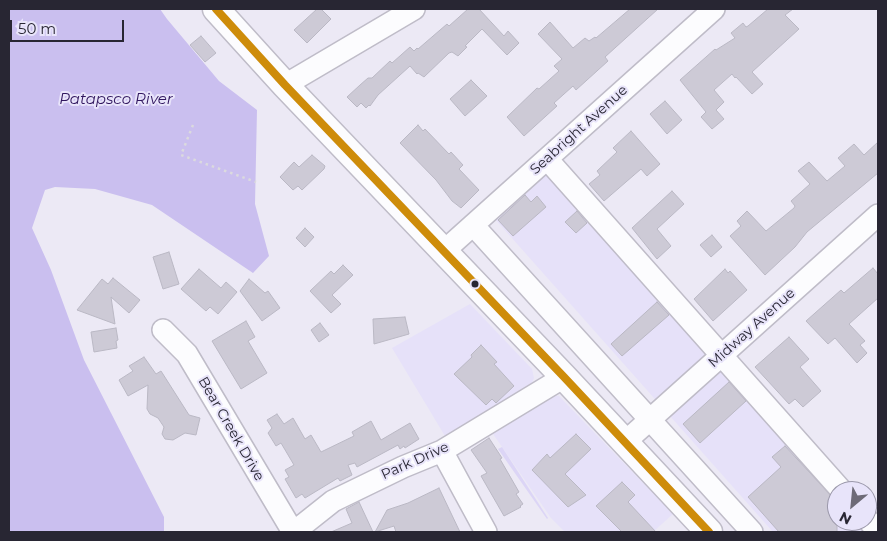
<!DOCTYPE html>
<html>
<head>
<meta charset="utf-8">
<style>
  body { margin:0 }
  #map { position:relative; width:887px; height:541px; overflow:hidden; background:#ece9f5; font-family:Montserrat,sans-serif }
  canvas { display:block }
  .frame { position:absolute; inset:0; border:10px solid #282633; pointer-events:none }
  .north { position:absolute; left:827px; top:481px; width:50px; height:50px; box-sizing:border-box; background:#e8e4fa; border:1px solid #9b98aa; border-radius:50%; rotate:208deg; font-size:14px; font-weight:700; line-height:20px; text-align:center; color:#282633 }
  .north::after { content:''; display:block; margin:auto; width:18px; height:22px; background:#6d6a77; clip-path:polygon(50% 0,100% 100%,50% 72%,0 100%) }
  .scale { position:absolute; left:10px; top:20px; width:114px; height:22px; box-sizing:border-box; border:2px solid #282633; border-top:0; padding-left:6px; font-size:15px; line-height:18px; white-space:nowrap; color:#282633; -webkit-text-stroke:4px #e8e4fa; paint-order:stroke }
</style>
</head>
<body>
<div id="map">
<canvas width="887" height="541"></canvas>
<div class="frame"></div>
<div class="north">N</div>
<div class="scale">50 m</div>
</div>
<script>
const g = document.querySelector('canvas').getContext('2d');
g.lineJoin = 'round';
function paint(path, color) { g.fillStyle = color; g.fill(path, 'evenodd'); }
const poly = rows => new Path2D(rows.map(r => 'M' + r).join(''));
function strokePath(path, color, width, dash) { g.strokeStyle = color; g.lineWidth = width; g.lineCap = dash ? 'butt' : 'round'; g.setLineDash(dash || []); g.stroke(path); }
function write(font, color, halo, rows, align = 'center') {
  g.font = font + ' Montserrat,sans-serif'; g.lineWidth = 4; g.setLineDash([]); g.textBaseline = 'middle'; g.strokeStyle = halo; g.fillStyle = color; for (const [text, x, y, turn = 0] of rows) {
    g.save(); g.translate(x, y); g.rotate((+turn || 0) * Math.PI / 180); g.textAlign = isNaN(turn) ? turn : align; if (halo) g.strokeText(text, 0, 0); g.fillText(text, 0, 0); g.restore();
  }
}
const built = poly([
  [547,171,837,491,837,521,865,521,875,532,773,532,495,219],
  [470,304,532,369,534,378,531,385,448,441,392,348],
  [548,394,559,396,673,514,653,532,565,532,551,518,491,431]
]);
const green = poly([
  [502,447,548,518,547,519,498,449]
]);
const water = poly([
  [9,9,160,9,167,19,219,81,257,110,255,204,269,256,253,273,152,205,95,189,55,187,45,190,32,228,51,270,84,360,164,517,164,532,9,532]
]);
const building = poly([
  [317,9,321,9,331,19,307,43,294,30,317,9],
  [468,9,479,9,504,36,508,31,519,43,507,55,482,29,465,46,467,47,458,56,452,52,449,53,424,77,418,73,417,74,410,66,378,95,370,106,369,105,366,108,361,103,357,107,347,97,360,85,368,78,372,78,390,61,392,63,410,47,414,51,417,48,418,49,447,24,449,26,468,9],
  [630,9,658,9,605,57,608,61,576,90,573,86,554,103,557,106,524,136,507,117,537,88,539,89,559,71,554,66,562,59,538,34,550,22,573,48,585,38,589,41,595,37,596,38,630,9],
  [768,9,793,9,785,15,799,29,752,72,763,84,752,94,736,77,735,78,732,74,714,90,724,102,716,110,724,119,712,129,701,117,706,112,680,80,715,49,716,50,735,38,731,33,743,23,746,27,748,26,768,9],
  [201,36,216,53,205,62,190,45,201,36],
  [471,80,487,96,465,116,450,99,471,80],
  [665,101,682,120,667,134,650,114,665,101],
  [418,125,423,131,425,129,449,154,451,152,463,165,459,169,479,190,461,208,452,201,436,180,400,143,418,125],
  [631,131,660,164,647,176,641,169,604,201,589,184,600,175,597,171,617,152,613,148,631,131],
  [878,142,878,173,807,232,795,247,765,275,730,236,741,226,737,221,747,211,766,231,794,208,795,206,791,201,810,184,798,171,809,162,827,181,845,166,838,158,854,144,864,155,878,142],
  [312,155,325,166,324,169,302,190,298,186,293,190,280,177,294,162,299,167,312,155],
  [672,191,684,204,657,229,671,246,657,259,632,228,672,191],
  [525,195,531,202,537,196,546,207,513,236,498,220,525,195],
  [577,211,587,223,576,233,565,222,577,211],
  [305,228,314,237,305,247,296,238,305,228],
  [712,235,722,247,711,257,700,245,712,235],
  [169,252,179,284,163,289,153,257,169,252],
  [343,265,353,275,332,295,341,304,331,313,310,291,331,271,334,274,343,265],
  [873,268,878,274,878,298,849,324,865,341,860,345,867,353,857,363,835,338,828,344,806,321,841,290,844,293,873,268],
  [199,269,221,288,226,282,237,292,218,314,210,307,206,311,181,289,199,269],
  [725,269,728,273,730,271,747,290,713,321,694,299,725,269],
  [113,278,140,300,129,313,111,297,115,324,77,310,102,279,108,284,113,278],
  [249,279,265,293,268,291,280,308,262,321,240,291,249,279],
  [657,302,669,315,622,356,611,344,657,302],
  [405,317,409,334,374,344,373,319,405,317],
  [246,321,255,337,248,341,267,373,241,389,212,341,246,321],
  [320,323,329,335,319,342,311,330,320,323],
  [116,328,118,340,116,341,117,348,94,352,91,332,116,328],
  [789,337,809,359,800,367,821,391,803,407,795,399,789,404,755,367,789,337],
  [481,345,497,362,494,364,514,386,496,403,492,399,486,405,454,374,472,357,471,355,481,345],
  [144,357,156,374,161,371,189,415,200,418,196,435,185,433,173,440,165,439,162,434,164,427,158,418,150,414,147,409,148,385,128,396,119,380,133,371,129,366,144,357],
  [729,382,746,401,700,443,683,424,729,382],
  [277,414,284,424,293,418,305,439,311,435,321,452,354,436,352,432,371,421,381,440,410,423,419,439,405,448,404,446,400,449,398,445,357,467,355,463,348,465,352,475,340,481,338,478,305,498,302,494,296,498,285,479,289,477,285,470,294,465,281,443,276,446,268,433,272,428,267,420,277,414],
  [576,434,591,449,565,474,586,495,568,507,532,470,547,454,550,458,576,434],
  [489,438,502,458,500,459,519,492,516,494,523,504,520,506,521,507,504,516,481,476,487,473,471,450,489,438],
  [785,446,837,502,837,532,779,532,748,497,781,467,772,457,785,446],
  [622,482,635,495,628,502,656,532,622,532,596,506,622,482],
  [439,488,460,532,396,532,394,526,375,532,387,510,408,503,439,488],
  [359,502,373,532,331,532,352,523,346,509,359,502]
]);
const path = poly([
  [193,125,181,155,256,182]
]);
const minor = poly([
  [285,85,414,9],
  [547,159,842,491],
  [473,225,752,532],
  [444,251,714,9],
  [163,330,187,354,293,532],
  [625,442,878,215],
  [442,451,486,532],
  [867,519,878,531],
  [294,532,333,501,403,467,442,451,564,377]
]);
const major = poly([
  [216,9,285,85,564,377,709,532]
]);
const bus1 = poly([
  [216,9,285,85,564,377,709,532]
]);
const markers = [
  [475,284,4.5,"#282633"]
];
const streetNames = [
  ["Seabright Avenue",579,130,-42],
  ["Midway Avenue",752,328,-42],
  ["Bear Creek Drive",231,429,60],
  ["Park Drive",415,461,-24]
];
const waterNames = [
  ["Patapsco River",116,100]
];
paint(built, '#e6e1f9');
paint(green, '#dcd5f6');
paint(water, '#cabfef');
paint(building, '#cdcad6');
strokePath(building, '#bab8c4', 1);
strokePath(minor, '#bfbcc8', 24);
strokePath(major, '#bfbcc8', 29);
strokePath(path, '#dbdade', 2.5, [2.5, 4]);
strokePath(minor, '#fcfcfe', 21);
strokePath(major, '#fcfcfe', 26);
strokePath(bus1, '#ce8c0a', 8);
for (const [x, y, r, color] of markers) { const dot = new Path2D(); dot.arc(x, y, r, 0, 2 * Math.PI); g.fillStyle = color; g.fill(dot); strokePath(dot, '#e8e4fa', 2); }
write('14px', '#282633', '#e8e4fa', streetNames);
write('italic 15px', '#31175f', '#e8e4fa', waterNames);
</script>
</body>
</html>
